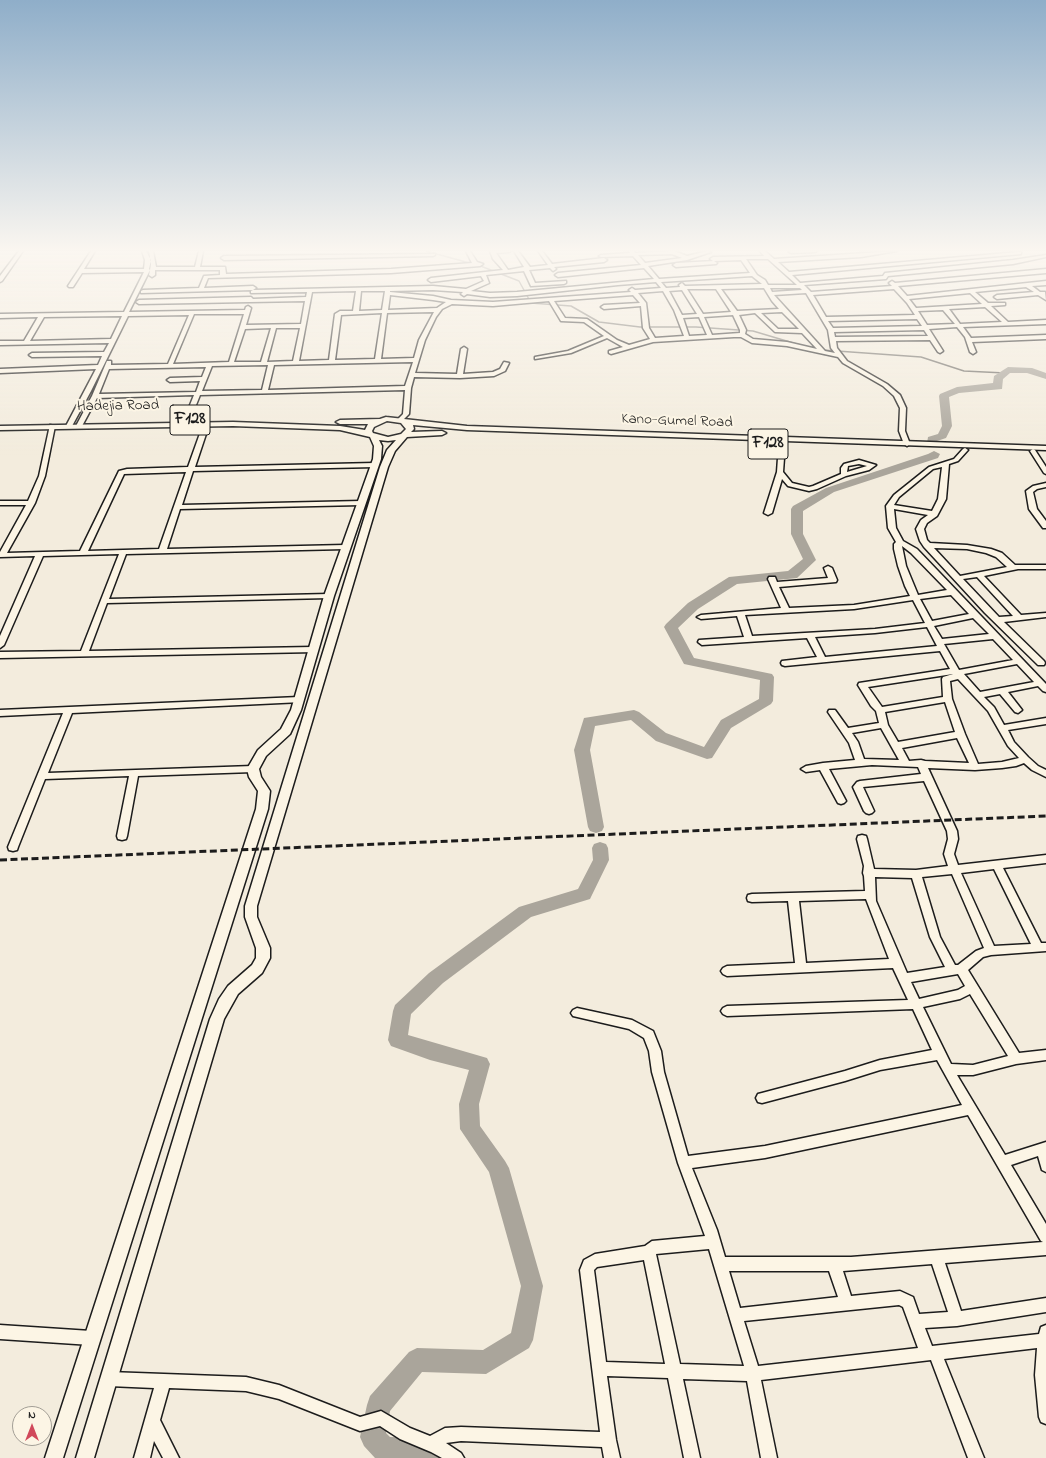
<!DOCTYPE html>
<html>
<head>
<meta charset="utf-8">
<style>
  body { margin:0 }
  #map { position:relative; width:1046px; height:1458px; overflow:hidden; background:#f3ecdd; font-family:"Indie Flower",sans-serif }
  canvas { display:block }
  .north { position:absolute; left:12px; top:1406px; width:40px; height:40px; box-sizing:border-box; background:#fcf5e5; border:1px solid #a29e95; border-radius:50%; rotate:0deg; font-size:11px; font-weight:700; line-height:16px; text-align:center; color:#1c1c1c }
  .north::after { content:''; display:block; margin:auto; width:14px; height:18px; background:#d1495b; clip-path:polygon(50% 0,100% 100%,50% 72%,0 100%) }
</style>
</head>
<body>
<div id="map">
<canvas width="1046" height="1458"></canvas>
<div class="north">N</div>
</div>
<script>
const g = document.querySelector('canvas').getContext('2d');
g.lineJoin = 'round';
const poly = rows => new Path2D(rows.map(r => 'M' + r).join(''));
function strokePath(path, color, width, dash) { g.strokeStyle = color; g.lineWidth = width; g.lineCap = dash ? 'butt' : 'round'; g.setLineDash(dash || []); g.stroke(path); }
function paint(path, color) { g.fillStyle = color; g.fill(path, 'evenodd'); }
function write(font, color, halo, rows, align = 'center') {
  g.font = font + ' "Indie Flower",sans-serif'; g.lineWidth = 4; g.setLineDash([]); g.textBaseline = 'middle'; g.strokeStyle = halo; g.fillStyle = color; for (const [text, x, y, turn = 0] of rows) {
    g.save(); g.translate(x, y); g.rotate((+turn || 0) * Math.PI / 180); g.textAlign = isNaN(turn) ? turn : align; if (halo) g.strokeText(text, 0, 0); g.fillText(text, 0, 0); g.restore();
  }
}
const stream = poly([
  [426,251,473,264],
  [478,265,519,281,531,303,571,306,599,322,640,327,696,327,753,331,800,345],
  [823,350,921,357,964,371,1005,373]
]);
const river = poly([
  [1008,367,1032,368,1046,373,1046,379,1027,373,1010,373,1003,379,1002,389,959,393,949,397,952,426,946,438,937,441,936,445,928,445,927,443,928,437,938,434,942,426,939,396,940,394,957,387,993,383,994,376,1008,367],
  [934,451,940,454,938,458,834,492,803,511,803,534,816,560,797,578,737,584,698,609,678,628,694,658,772,674,774,677,773,701,771,704,731,728,712,758,707,759,656,741,631,720,595,726,590,750,604,827,602,831,596,833,590,831,588,827,574,750,584,718,634,710,639,712,666,733,704,747,721,720,759,699,760,680,684,664,664,627,666,624,688,603,729,577,788,571,803,559,791,534,791,509,793,506,826,488,928,454,934,451],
  [600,842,606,844,608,848,609,860,590,899,531,917,443,983,411,1014,408,1035,487,1058,490,1064,479,1104,480,1126,505,1161,509,1168,543,1286,533,1340,529,1348,486,1374,422,1372,390,1411,386,1433,390,1437,419,1438,438,1449,442,1458,375,1458,364,1446,360,1437,367,1405,370,1396,409,1352,417,1348,483,1350,511,1333,521,1286,489,1172,460,1129,459,1104,469,1070,430,1060,391,1046,388,1040,393,1011,395,1005,429,973,519,907,578,889,593,860,592,848,594,844,600,842]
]);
const minor = poly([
  [19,251,23,251,2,281,0,282,0,276,19,251],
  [91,251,95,251,84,269,144,269,145,260,142,251,146,251,151,260,149,269,150,270,151,264,149,251,153,251,156,267,195,267,199,251,203,251,200,267,225,267,226,274,391,269,472,263,466,251,470,251,477,262,483,264,480,266,391,273,208,278,204,288,253,286,256,288,253,290,141,293,141,291,143,290,199,288,204,276,220,275,220,270,155,270,155,275,152,277,149,275,150,270,129,312,245,310,246,307,248,306,251,308,246,325,301,324,305,301,139,304,136,302,139,300,251,297,253,299,306,297,307,292,251,293,251,291,253,290,433,286,466,289,484,281,481,276,431,282,428,280,431,278,503,270,493,259,490,251,511,251,509,252,496,253,508,270,524,267,514,251,518,251,530,267,548,265,538,251,542,251,552,264,604,258,607,260,604,262,554,267,556,269,553,271,550,268,529,270,535,283,566,281,566,283,564,284,531,286,524,271,486,275,489,283,471,291,490,293,517,292,654,279,644,268,558,277,555,275,558,273,641,265,633,256,601,257,599,256,601,255,630,253,629,251,634,251,635,253,674,251,687,256,708,251,711,252,687,260,648,266,659,279,750,273,741,260,713,261,710,259,713,257,764,256,760,251,765,251,774,259,897,251,861,257,778,262,789,272,1019,252,1021,252,1021,254,792,275,800,283,883,276,885,273,1013,260,1046,255,1046,257,1013,264,888,276,886,279,804,285,811,292,892,286,889,283,892,281,895,283,1046,269,1046,273,898,286,907,296,1046,281,1046,285,1032,286,1040,292,1045,292,1046,300,1038,295,997,299,994,297,997,295,1034,292,1026,287,975,292,988,303,1005,303,1005,305,991,306,1008,322,1046,320,1046,324,963,327,971,338,1046,335,1046,339,972,342,976,352,973,354,970,352,965,337,957,327,929,329,943,351,940,353,938,352,930,340,836,341,837,348,847,361,887,384,900,395,906,408,905,431,910,444,907,446,904,444,899,431,900,408,894,396,883,386,843,363,838,357,787,346,752,343,741,337,734,337,653,342,611,354,609,353,609,351,623,347,607,338,571,353,535,359,535,357,568,351,604,336,584,322,561,321,549,301,493,306,452,304,442,309,436,317,425,340,415,373,457,374,461,349,464,347,467,349,463,374,493,372,500,369,504,362,509,363,505,371,494,376,460,378,414,377,411,388,409,414,402,421,397,420,403,414,405,390,200,395,190,420,187,422,184,420,194,395,97,398,82,426,77,427,76,426,92,396,107,361,111,361,111,365,168,364,189,315,128,316,91,391,72,426,69,428,66,426,96,369,0,373,0,369,98,365,102,356,32,357,29,355,32,353,104,352,109,343,0,345,0,341,24,341,38,317,0,318,0,314,124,312,144,272,82,273,73,287,69,287,68,286,91,251],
  [672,254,682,258,645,263,638,255,672,254],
  [746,259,768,259,797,285,768,285,765,280,757,275,746,259],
  [752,276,762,284,685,286,682,283,679,285,680,287,666,288,661,282,752,276],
  [656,282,661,288,635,290,632,288,629,290,631,292,493,302,451,300,433,296,390,292,390,291,433,290,463,292,461,294,464,296,467,294,490,297,517,296,618,285,656,282],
  [764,288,772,301,779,309,737,311,721,289,764,288],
  [770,288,800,288,802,290,772,292,770,288],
  [687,289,716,289,731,312,703,314,687,289],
  [894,289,907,303,915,315,826,317,813,295,894,289],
  [682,290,697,314,682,315,669,291,682,290],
  [356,291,353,311,340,311,335,314,329,360,299,361,312,292,356,291],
  [361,291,385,291,382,310,359,311,361,291],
  [663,291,674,310,684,336,655,338,649,328,646,303,638,293,663,291],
  [806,293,828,330,831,348,835,353,825,351,774,295,806,293],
  [970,293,982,304,916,308,909,299,970,293],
  [390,295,433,300,446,302,437,308,388,310,390,295],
  [633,295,640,303,604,305,601,307,604,309,641,306,643,328,650,339,629,345,617,340,587,319,565,318,554,301,633,295],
  [985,307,1002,322,960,324,949,309,985,307],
  [943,310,955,324,927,325,918,311,943,310],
  [434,312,419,340,414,358,381,359,387,313,434,312],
  [782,312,799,329,778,329,761,313,782,312],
  [382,313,375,359,335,360,341,315,382,313],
  [755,313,775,332,802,333,817,349,787,342,753,339,745,334,746,330,739,315,755,313],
  [194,314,244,314,229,362,173,364,194,314],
  [733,315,740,330,740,333,712,335,704,317,733,315],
  [122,316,111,339,30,341,44,317,122,316],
  [699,317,707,335,689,336,683,318,699,317],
  [917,319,922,326,833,328,828,321,917,319],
  [271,328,261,362,234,362,245,329,271,328],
  [276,328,300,328,293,361,267,362,276,328],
  [924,330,928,336,835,337,834,332,924,330],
  [413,362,405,386,268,390,274,365,413,362],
  [268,365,262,390,202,391,212,366,268,365],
  [206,367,202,377,170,378,167,380,170,382,200,381,196,392,99,394,109,369,206,367],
  [790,251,817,251,815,252,791,253,789,252,790,251],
  [435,254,435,255,433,256,224,260,221,258,224,256,435,254],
  [714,261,717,263,716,264,676,267,673,265,676,263,714,261],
  [206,423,209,425,195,467,375,463,378,465,375,467,193,471,182,505,361,501,365,503,361,505,180,509,167,549,345,545,349,547,345,549,126,554,109,599,329,594,333,596,329,598,107,603,89,651,313,647,316,648,317,650,316,652,0,658,0,652,81,651,119,554,43,556,4,645,0,648,0,636,35,556,0,557,0,552,26,505,0,505,0,501,28,501,39,476,50,425,55,426,45,476,35,503,7,553,80,551,119,471,127,469,188,467,203,425,206,423],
  [186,472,159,549,88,551,124,474,186,472],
  [782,442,785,444,783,472,792,483,809,487,813,486,841,474,841,468,844,464,859,460,876,465,869,470,846,476,817,489,809,491,788,486,782,479,772,513,768,515,764,513,777,472,779,444,782,442],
  [859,464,867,466,847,472,848,466,859,464],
  [965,448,968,450,958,461,949,464,946,499,937,516,927,523,924,529,927,540,930,543,967,545,991,549,1002,553,1015,565,1046,565,1046,569,1018,569,984,576,1021,615,1046,613,1046,617,1004,622,1044,661,1045,663,1044,665,1038,665,985,613,924,547,920,541,916,529,921,520,928,515,894,509,896,528,903,541,917,549,1046,684,1046,692,1043,691,1038,686,1008,692,1022,710,1018,713,1015,712,1000,694,984,697,994,707,1004,725,1046,718,1046,724,1008,730,1014,742,1028,757,1038,766,1046,770,1046,777,1032,770,1024,763,1016,766,1002,768,975,770,928,768,957,831,958,839,954,854,958,865,1046,855,1046,863,1003,868,1041,943,1046,943,1046,951,991,955,983,957,968,970,1019,1053,1046,1050,1046,1060,1016,1064,973,1075,957,1075,1005,1155,1046,1142,1046,1172,1042,1170,1038,1156,1011,1165,1046,1224,1046,1255,945,1263,961,1311,1046,1298,1046,1312,957,1326,925,1328,932,1346,1039,1334,1041,1327,1046,1325,1046,1424,1041,1422,1039,1417,1035,1375,1037,1348,944,1359,984,1458,968,1458,931,1360,761,1380,777,1458,761,1458,747,1381,683,1379,700,1458,684,1458,668,1378,607,1376,616,1440,620,1458,604,1458,602,1447,461,1441,446,1443,461,1453,464,1458,442,1458,431,1452,400,1439,380,1426,360,1431,279,1399,246,1391,169,1388,160,1420,179,1458,163,1458,154,1441,150,1458,134,1458,154,1388,109,1386,104,1384,102,1379,104,1374,109,1372,246,1377,279,1385,360,1417,381,1411,410,1428,430,1436,445,1428,461,1427,600,1432,580,1270,584,1260,595,1254,645,1246,652,1241,705,1236,678,1163,652,1072,649,1051,644,1038,629,1029,573,1016,571,1013,573,1010,577,1008,632,1020,653,1031,661,1051,664,1072,688,1156,765,1146,962,1105,937,1060,880,1070,845,1081,762,1103,758,1102,756,1098,758,1094,762,1093,845,1071,880,1060,932,1050,913,1009,727,1016,723,1014,721,1011,723,1008,727,1006,908,1000,893,968,727,976,723,974,721,971,723,968,727,966,795,963,788,901,752,902,748,901,747,898,748,895,752,894,865,891,864,876,863,873,864,866,857,839,858,836,862,835,866,836,867,839,874,869,916,870,948,866,944,854,948,839,947,831,924,781,863,787,874,811,872,813,869,814,866,813,864,811,853,787,857,782,860,781,921,774,918,767,872,765,829,769,846,801,844,803,841,804,838,803,820,770,806,772,801,769,806,766,823,763,855,760,849,743,828,712,829,710,835,710,848,728,879,723,876,711,871,706,858,685,859,683,950,669,940,651,785,666,782,665,781,663,782,661,817,657,807,638,702,645,698,642,699,640,744,637,737,616,701,619,697,617,701,615,781,608,768,579,769,577,775,577,777,582,828,578,824,568,828,566,832,568,837,580,836,582,779,587,789,608,854,605,910,596,905,586,898,566,894,549,894,544,896,542,888,528,886,506,894,495,929,467,954,459,963,449,965,448],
  [942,467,938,499,932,511,894,505,899,497,933,469,942,467],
  [902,546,911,553,947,590,918,595,906,566,902,546],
  [934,548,967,549,986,553,996,557,1007,567,960,576,934,548],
  [977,577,1013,616,999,617,963,579,977,577],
  [951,595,969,614,932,621,920,599,951,595],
  [913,600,925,623,875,629,752,636,745,615,854,609,913,600],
  [973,618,989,634,942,639,934,626,973,618],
  [927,627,937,646,825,657,815,637,875,633,927,627],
  [993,639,1013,660,959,670,944,644,993,639],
  [1017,664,1034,682,980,692,964,674,1017,664],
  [953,674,943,677,942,679,943,697,882,707,868,687,953,674],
  [958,679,988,711,1008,746,1019,758,1002,762,978,764,965,734,952,699,950,681,958,679],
  [945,702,955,732,898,742,888,725,885,712,945,702],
  [881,728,899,760,864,759,858,742,852,733,881,728],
  [957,738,969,763,925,761,921,760,909,761,902,748,957,738],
  [994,869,1031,944,994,946,961,873,994,869],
  [952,874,984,948,976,951,958,965,955,965,940,937,922,877,952,874],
  [875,877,912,878,930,937,945,967,907,973,876,901,875,877],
  [866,899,889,959,806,963,799,901,866,899],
  [958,974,965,986,958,990,919,999,911,982,958,974],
  [970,994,1008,1056,973,1065,951,1064,923,1007,960,999,970,994],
  [968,1115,1041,1241,1043,1242,851,1257,725,1257,717,1230,692,1168,765,1158,968,1115],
  [709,1249,744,1366,680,1364,656,1254,709,1249],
  [644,1260,665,1364,606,1362,594,1270,597,1267,644,1260],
  [932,1264,948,1312,919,1314,913,1297,900,1291,851,1296,843,1271,932,1264],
  [729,1271,829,1271,838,1297,740,1308,729,1271],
  [899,1305,903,1307,918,1348,758,1366,744,1321,899,1305],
  [1033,449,1035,450,1046,467,1046,474,1044,473,1030,451,1033,449],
  [1046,483,1046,487,1037,489,1033,492,1037,509,1046,521,1046,528,1043,528,1029,509,1026,491,1033,486,1046,483],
  [299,697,302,698,303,700,302,702,72,713,48,773,253,766,258,769,253,772,138,776,127,836,126,839,122,840,118,839,117,836,129,776,45,779,18,847,17,850,13,851,9,850,8,847,63,713,0,716,0,710,299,697],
  [0,1325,91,1331,96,1333,98,1338,96,1343,91,1345,0,1339,0,1325]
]);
const major = poly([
  [386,417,467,426,1046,446,1046,450,467,430,413,425,414,429,411,432,442,431,446,433,442,435,407,437,395,451,388,467,257,906,257,917,270,948,270,958,262,973,238,994,224,1019,94,1458,76,1458,210,1019,219,999,228,986,252,965,256,958,256,948,245,917,245,906,380,467,387,450,396,440,388,441,379,440,382,446,381,459,334,596,301,710,290,734,266,756,259,769,261,777,270,791,268,809,63,1458,45,1458,256,809,258,791,249,777,247,769,258,750,281,729,291,710,324,596,373,459,374,446,370,437,340,430,233,426,0,430,0,426,233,422,340,426,365,430,368,424,340,424,336,422,340,420,380,419,386,417],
  [387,421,401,423,406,429,401,434,388,437,373,433,372,431,374,427,387,421]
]);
const rail = poly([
  [0,860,1046,816]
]);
const farStreetnames = [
  ["Hadejia Road",118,407,-1],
  ["Kano-Gumel Road",677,422,2]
];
const shields = [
  [190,420,40],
  [768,444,40]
];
const shieldNames = [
  ["F128",190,420],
  ["F128",768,444]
];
strokePath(stream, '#716e68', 1.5);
paint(river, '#aaa59b');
strokePath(minor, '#1c1c1c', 3);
strokePath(major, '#1c1c1c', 3);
paint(minor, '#fcf5e5');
paint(major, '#fcf5e5');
strokePath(rail, '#1c1c1c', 3, [7, 3.5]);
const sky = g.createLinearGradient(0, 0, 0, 455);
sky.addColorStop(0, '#8faec9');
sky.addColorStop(0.55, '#faf6f0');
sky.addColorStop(1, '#faf6f000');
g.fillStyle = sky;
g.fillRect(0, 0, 1046, 455);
write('15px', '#1c1c1c', '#fcf5e5', farStreetnames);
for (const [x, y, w] of shields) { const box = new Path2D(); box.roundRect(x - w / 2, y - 15, w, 30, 3); g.fillStyle = '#fcf5e5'; g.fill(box); strokePath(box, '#1c1c1c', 1); }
write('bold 17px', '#1c1c1c', null, shieldNames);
</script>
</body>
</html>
